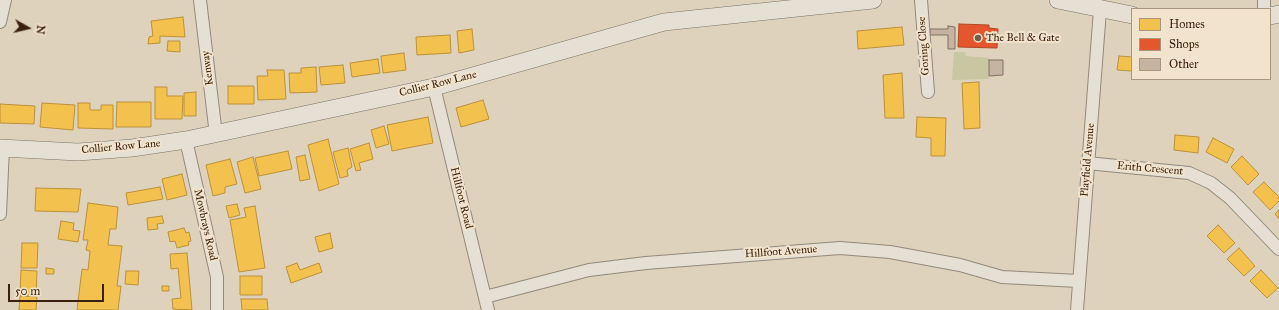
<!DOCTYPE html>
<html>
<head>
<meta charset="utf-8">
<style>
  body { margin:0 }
  #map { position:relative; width:1279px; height:310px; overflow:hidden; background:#ded2bd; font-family:"IM FELL Great Primer",serif }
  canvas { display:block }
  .legend { position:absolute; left:1131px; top:8px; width:140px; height:72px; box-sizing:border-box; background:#f2e4cc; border:1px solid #a9967f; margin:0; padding:5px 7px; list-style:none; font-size:12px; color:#3b210c }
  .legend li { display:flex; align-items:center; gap:8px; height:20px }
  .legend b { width:20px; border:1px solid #a9967f }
  .north { position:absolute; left:8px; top:8px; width:40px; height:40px; -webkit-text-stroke:3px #f2e4cc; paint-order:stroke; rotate:98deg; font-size:11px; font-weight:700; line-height:16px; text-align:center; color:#3b210c }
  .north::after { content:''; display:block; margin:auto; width:14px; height:18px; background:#3b210c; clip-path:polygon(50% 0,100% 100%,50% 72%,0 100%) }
  .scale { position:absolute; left:8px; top:284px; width:96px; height:18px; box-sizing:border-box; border:2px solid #3b210c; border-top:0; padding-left:5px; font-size:12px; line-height:14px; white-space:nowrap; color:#3b210c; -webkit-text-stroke:3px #f2e4cc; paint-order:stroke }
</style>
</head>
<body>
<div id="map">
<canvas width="1279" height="310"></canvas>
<ul class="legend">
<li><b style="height:11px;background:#f2c14e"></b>Homes</li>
<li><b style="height:11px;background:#e4572e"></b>Shops</li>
<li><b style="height:11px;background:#c6b3a2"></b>Other</li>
</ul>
<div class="north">N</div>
<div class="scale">50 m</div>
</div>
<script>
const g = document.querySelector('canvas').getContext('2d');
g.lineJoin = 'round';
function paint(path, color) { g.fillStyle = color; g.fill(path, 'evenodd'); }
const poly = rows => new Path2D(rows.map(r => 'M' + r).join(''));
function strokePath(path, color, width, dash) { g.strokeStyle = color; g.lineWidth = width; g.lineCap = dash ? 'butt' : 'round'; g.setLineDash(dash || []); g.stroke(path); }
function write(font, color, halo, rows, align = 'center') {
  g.font = font + ' "IM FELL Great Primer",serif'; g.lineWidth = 4; g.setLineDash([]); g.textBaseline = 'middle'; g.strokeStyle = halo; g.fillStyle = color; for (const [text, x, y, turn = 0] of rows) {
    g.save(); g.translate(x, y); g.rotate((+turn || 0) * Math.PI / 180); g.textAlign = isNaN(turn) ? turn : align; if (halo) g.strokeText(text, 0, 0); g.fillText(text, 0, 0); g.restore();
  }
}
const green = poly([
  [954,52,965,52,966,56,989,58,989,79,952,80]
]);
const homes = poly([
  [183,17,185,37,160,36,160,43,148,44,149,37,153,36,151,21,183,17],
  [902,27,904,45,858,49,857,31,902,27],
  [472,29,474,50,459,53,457,31,472,29],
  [450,35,451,53,417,55,416,37,450,35],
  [168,41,180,41,180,52,167,51,168,41],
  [404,53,406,70,383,73,381,56,404,53],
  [1119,56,1132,57,1132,71,1117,70,1119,56],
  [378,59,380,73,352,77,350,63,378,59],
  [343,65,345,83,321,85,319,67,343,65],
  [316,67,317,92,290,93,289,73,301,73,301,68,316,67],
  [267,70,284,70,286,99,258,100,257,76,268,76,267,70],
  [902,73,904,118,885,118,883,75,902,73],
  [979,82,980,128,964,129,962,83,979,82],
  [228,86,254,86,254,104,228,104,228,86],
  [155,87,167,87,167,96,183,96,182,119,155,119,155,87],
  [196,92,196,116,184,116,184,93,196,92],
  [483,100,489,119,461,127,456,108,483,100],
  [117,102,151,102,151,127,116,127,117,102],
  [42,103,75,105,73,130,40,127,42,103],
  [78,103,90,103,90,110,101,110,101,105,113,105,113,129,78,128,78,103],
  [0,104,35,106,34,124,0,123,0,104],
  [428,117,433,143,392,151,387,125,428,117],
  [917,117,946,118,945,156,931,156,931,138,916,137,917,117],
  [384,126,389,144,376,148,371,130,384,126],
  [1175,135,1199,137,1198,153,1174,150,1175,135],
  [1213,138,1234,149,1227,163,1206,152,1213,138],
  [328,139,339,184,319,191,308,145,328,139],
  [369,143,373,159,359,163,361,170,356,171,350,149,369,143],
  [348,148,352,167,347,170,348,176,340,178,333,152,348,148],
  [288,151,292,169,259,176,255,158,288,151],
  [305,155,310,179,300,181,296,157,305,155],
  [1242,156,1259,174,1248,185,1231,167,1242,156],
  [253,157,261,189,245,193,237,162,253,157],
  [230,159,237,184,225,187,225,193,213,196,206,165,230,159],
  [182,174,187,195,167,200,162,179,182,174],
  [1264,182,1279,197,1279,201,1270,210,1253,192,1264,182],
  [160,187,163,199,128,205,126,193,160,187],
  [36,188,81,189,78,212,35,211,36,188],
  [88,203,118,207,116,229,110,229,108,245,122,246,117,286,121,286,118,310,77,310,82,269,88,270,90,251,86,250,88,240,83,240,88,203],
  [237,204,240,215,229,218,226,206,237,204],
  [255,206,265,268,239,272,230,220,246,217,244,208,255,206],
  [1279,210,1279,219,1275,214,1279,210],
  [162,216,164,223,157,224,158,229,148,230,147,218,162,216],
  [61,221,74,223,73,230,80,231,78,242,58,239,61,221],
  [1218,225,1235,243,1224,253,1207,236,1218,225],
  [184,228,186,233,189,232,191,241,188,242,189,245,177,248,175,241,170,242,168,232,184,228],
  [330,233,333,248,319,252,315,237,330,233],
  [22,243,38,243,37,268,21,268,22,243],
  [1239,248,1255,266,1244,276,1227,259,1239,248],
  [187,253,192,310,173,309,172,299,181,298,178,268,171,269,170,254,187,253],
  [297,263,300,270,319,263,322,272,291,283,286,267,297,263],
  [46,268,54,269,54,274,46,274,46,268],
  [21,270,37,271,36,295,20,295,21,270],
  [1261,270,1278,288,1267,298,1250,281,1261,270],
  [126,271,139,271,138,285,125,284,126,271],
  [240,276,262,276,262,295,240,295,240,276],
  [162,286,169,286,169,291,162,291,162,286],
  [20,296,37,297,36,310,19,310,20,296],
  [241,299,267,299,268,310,242,310,241,299]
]);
const shops = poly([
  [959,24,989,25,989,28,998,29,997,48,958,47,959,24]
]);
const building = poly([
  [948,26,955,27,955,49,948,49,948,35,930,35,930,29,948,29,948,26],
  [989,60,1003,60,1003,75,989,76,989,60]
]);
const minor = poly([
  [200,0,216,135],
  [921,0,928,92],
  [1264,0,1264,9],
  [0,22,5,0],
  [434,87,488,310],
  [186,140,217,277,217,310],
  [1087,163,1189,173,1211,183,1230,198,1279,249],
  [0,214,3,148],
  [485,297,589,270,646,263,840,248,890,252,960,265,1002,277,1078,281],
  [1077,310,1100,10]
]);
const secondary = poly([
  [1058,0,1132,15],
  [1270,16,1279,14],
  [0,148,78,152,132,148,186,140,434,87,664,22,873,0]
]);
const markers = [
  [978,38,4,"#745f4a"]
];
const poiNames = [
  ["The Bell & Gate",986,38]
];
const streetNames = [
  ["Goring Close",924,46,-94],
  ["Kenway",208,68,-97],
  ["Collier Row Lane",438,84,-14],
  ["Collier Row Lane",121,147,-5],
  ["Playfield Avenue",1088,160,-85],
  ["Erith Crescent",1150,169,5],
  ["Hillfoot Road",461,198,76],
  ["Mowbrays Road",205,225,77],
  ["Hillfoot Avenue",781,252,-4]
];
paint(green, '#c9c7a2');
paint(homes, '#f2c14e');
strokePath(homes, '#bb913a', 1);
paint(shops, '#e4572e');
strokePath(shops, '#b14724', 1);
paint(building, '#c6b3a2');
strokePath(building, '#7c7264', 1);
strokePath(minor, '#94897b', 14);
strokePath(secondary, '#7c7264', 18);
strokePath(minor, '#e5dfd4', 12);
strokePath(secondary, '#e5dfd4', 17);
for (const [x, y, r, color] of markers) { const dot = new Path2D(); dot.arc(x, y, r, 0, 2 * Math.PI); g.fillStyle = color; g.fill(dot); strokePath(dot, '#f2e4cc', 1.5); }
write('11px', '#3b210c', '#f2e4cc', poiNames, 'left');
write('11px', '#3b210c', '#f2e4cc', streetNames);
</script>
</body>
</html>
